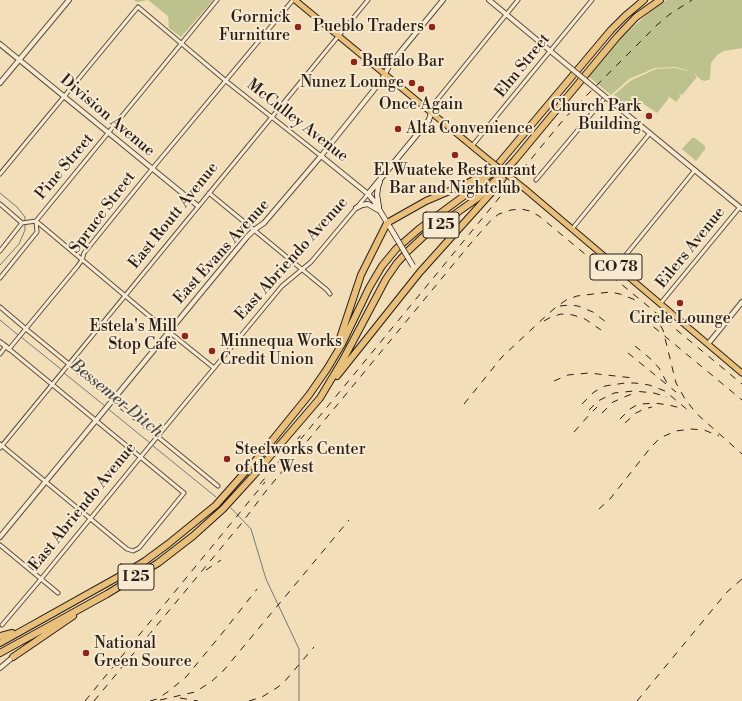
<!DOCTYPE html>
<html>
<head>
<meta charset="utf-8">
<style>
  body { margin:0 }
  canvas { display:block; background:#f2deb8 }
</style>
</head>
<body>
<canvas width="742" height="701"></canvas>
<script>
const g = document.querySelector('canvas').getContext('2d');
g.lineJoin = 'round';
function paint(path, color) { g.fillStyle = color; g.fill(path, 'evenodd'); }
const poly = rows => new Path2D(rows.map(r => 'M' + r).join(''));
function strokePath(path, color, width, dash) { g.strokeStyle = color; g.lineWidth = width; g.lineCap = dash ? 'butt' : 'round'; g.setLineDash(dash || []); g.stroke(path); }
function write(font, color, halo, rows, align = 'center') {
  g.font = font + ' "Libre Bodoni",serif'; g.lineWidth = 4; g.setLineDash([]); g.textBaseline = 'middle'; g.strokeStyle = halo; g.fillStyle = color; for (const [text, x, y, turn = 0] of rows) {
    g.save(); g.translate(x, y); g.rotate((+turn || 0) * Math.PI / 180); g.textAlign = isNaN(turn) ? turn : align; if (halo) g.strokeText(text, 0, 0); g.fillText(text, 0, 0); g.restore();
  }
}
const green = poly([
  [134,0,213,0,181,37,169,28,168,16,148,0,137,2],
  [667,0,742,0,742,48,724,51,717,55,711,63,710,79,705,81,701,80,693,72,676,67,655,68,629,79,611,95,588,76,621,38,643,18,660,4],
  [675,68,693,72,697,77,682,95,678,93,681,96,676,102,668,96,668,97,669,98,657,113,644,104,634,108,626,102,624,104,614,95,630,81,656,69],
  [692,138,695,138,705,146,705,149,696,161,682,149]
]);
const stream = poly([
  [0,193,17,207,25,217,25,230,19,244,0,265],
  [0,320,18,335],
  [21,337,62,370],
  [64,373,105,406],
  [107,408,150,443],
  [152,445,216,497],
  [231,508,251,529,266,579,299,649,299,701]
]);
const minor = poly([
  [431,113,433,105,518,0],
  [472,146,592,0],
  [0,174,138,7,226,81,321,156],
  [536,180,603,100],
  [209,193,327,290,330,294],
  [0,204,22,223],
  [22,223,36,221,148,315,214,368],
  [572,229,650,133],
  [0,251,22,223],
  [616,267,695,170],
  [0,278,37,232,36,221,217,0],
  [660,304,740,207],
  [0,307,26,329,218,486],
  [0,354,6,346],
  [0,444,127,549,133,551,139,548,184,493,9,349,77,267,82,260,84,253,152,169,293,0],
  [0,448,368,0],
  [0,545,58,593],
  [2,625,41,579,157,437,282,286,311,262,368,194]
]);
const tertiary = poly([
  [489,0,572,69],
  [0,44,198,206],
  [0,83,69,0],
  [602,94,742,209],
  [321,156,368,194],
  [0,342,9,349],
  [708,344,742,302],
  [0,537,247,237,254,230,264,223,321,156,381,81,388,68,401,51,443,0],
  [0,668,13,657]
]);
const secondary = poly([
  [379,207,377,195,378,187,380,181],
  [356,208,362,205,368,204,378,210],
  [394,234,374,201,368,194,429,120,431,113]
]);
const primary = poly([
  [295,0,484,156],
  [525,189,742,373]
]);
const motorway = poly([
  [339,341,361,275,387,223,426,201,468,183,480,176,492,167],
  [337,376,420,272,500,183,505,174],
  [0,636,12,633],
  [0,643,127,572,145,561,168,544,216,505,262,453,309,395,327,369,342,344,369,288,382,266,396,249,419,229,472,190,490,174,611,30,625,16,644,0],
  [0,653,107,594,158,563,193,536,223,509,254,475,320,398,344,358,386,279,397,263,408,251,424,236,479,197,514,161,617,37,636,17,660,0],
  [13,657,73,616]
]);
const rail = poly([
  [560,306,570,305,578,306,593,312,607,323],
  [632,309,742,400],
  [653,314,659,323,663,330,676,383,685,399,697,414,742,454],
  [544,321,551,317,561,314,573,315,585,319,601,330],
  [635,346,652,360,659,368,667,383],
  [628,353,676,392],
  [554,381,568,375,589,373,633,378],
  [464,404,502,357,548,314,555,308,566,300,577,296,610,292,620,294,638,301],
  [582,404,594,392,605,386,625,383,635,383,649,385,665,391,690,412],
  [589,410,598,401,614,393,634,391,654,393,667,397],
  [602,413,613,402,629,395,634,394],
  [620,419,630,409,635,406,642,404,654,403,669,405,684,409],
  [625,423,636,413,644,409,652,407],
  [574,432,590,414,597,407],
  [300,440,564,119,583,99,657,25,670,14,692,0],
  [260,484,301,435],
  [599,509,610,499,651,447,658,440,662,437,676,431,691,429,704,430,719,436],
  [206,570,221,560],
  [180,698,198,701],
  [160,700,195,692,211,682,224,670,349,520],
  [85,701,265,482],
  [94,701,241,524,266,491,471,243,492,219,499,214,511,210,521,209,530,211,539,216,742,384],
  [150,701,157,699,169,691,186,677,224,631,257,589],
  [249,701,262,697,278,687,285,681,314,647],
  [637,701,727,592,742,579]
]);
const tertiaryBridge = poly([
  [572,69,602,94]
]);
const secondaryBridge = poly([
  [394,234,413,266]
]);
const primaryBridge = poly([
  [484,156,525,189]
]);
const markers = [
  [298,27,4,"#8f2418"],
  [432,27,4,"#8f2418"],
  [354,62,4,"#8f2418"],
  [412,83,4,"#8f2418"],
  [421,89,4,"#8f2418"],
  [649,116,4,"#8f2418"],
  [398,129,4,"#8f2418"],
  [455,155,4,"#8f2418"],
  [680,303,4,"#8f2418"],
  [185,336,4,"#8f2418"],
  [212,351,4,"#8f2418"],
  [227,459,4,"#8f2418"],
  [86,653,4,"#8f2418"]
];
const shields = [
  [441,225,36],
  [616,267,52],
  [136,577,36]
];
const shieldNames = [
  ["I 25",441,225],
  ["CO 78",616,267],
  ["I 25",136,577]
];
const poiNames = [
  ["Gornick",290,18],
  ["Furniture",290,36],
  ["Pueblo Traders",424,27],
  ["Buffalo Bar",362,62,"left"],
  ["Nunez Lounge",404,83],
  ["Once Again",421,105,"center"],
  ["Church Park",641,107],
  ["Building",641,125],
  ["Alta Convenience",406,129,"left"],
  ["El Wuateke Restaurant",455,171,"center"],
  ["Bar and Nightclub",455,189,"center"],
  ["Circle Lounge",680,319,"center"],
  ["Estela's Mill",177,327],
  ["Stop Cafe",177,345],
  ["Minnequa Works",220,342,"left"],
  ["Credit Union",220,360,"left"],
  ["Steelworks Center",235,450,"left"],
  ["of the West",235,468,"left"],
  ["National",94,644,"left"],
  ["Green Source",94,662,"left"]
];
const streetNames = [
  ["Elm Street",523,66,-51],
  ["Division Avenue",107,116,40],
  ["McCulley Avenue",297,121,38],
  ["Pine Street",65,167,-50],
  ["Spruce Street",103,213,-53],
  ["East Routt Avenue",174,216,-51],
  ["Eilers Avenue",691,248,-51],
  ["East Evans Avenue",222,252,-48],
  ["East Abriendo Avenue",292,259,-48],
  ["East Abriendo Avenue",83,507,-51]
];
const waterNames = [
  ["Bessemer Ditch",116,399,39]
];
paint(green, '#bcc18e');
strokePath(stream, '#717b79', 1);
strokePath(minor, '#5b4e40', 5);
strokePath(tertiary, '#5b4e40', 6);
strokePath(secondary, '#291e18', 6);
strokePath(primary, '#291e18', 7);
strokePath(motorway, '#291e18', 8);
strokePath(minor, '#f7ead1', 3);
strokePath(tertiary, '#f7ead1', 4);
strokePath(secondary, '#f7ead1', 4.5);
strokePath(primary, '#e9bf7c', 5);
strokePath(motorway, '#e9bf7c', 6);
strokePath(rail, '#291e18', 1, [7, 7]);
strokePath(tertiaryBridge, '#5b4e40', 6, []);
strokePath(secondaryBridge, '#291e18', 6, []);
strokePath(primaryBridge, '#291e18', 7, []);
strokePath(tertiaryBridge, '#f7ead1', 4);
strokePath(secondaryBridge, '#f7ead1', 4.5);
strokePath(primaryBridge, '#e9bf7c', 5);
for (const [x, y, r, color] of markers) { const dot = new Path2D(); dot.arc(x, y, r, 0, 2 * Math.PI); g.fillStyle = color; g.fill(dot); strokePath(dot, '#f7ead1', 1.5); }
for (const [x, y, w] of shields) { const box = new Path2D(); box.roundRect(x - w / 2, y - 13, w, 26, 3); g.fillStyle = '#f7ead1'; g.fill(box); strokePath(box, '#291e18', 1); }
write('bold 15px', '#291e18', null, shieldNames);
write('16px', '#291e18', '#f7ead1', poiNames, 'right');
write('16px', '#291e18', '#f7ead1', streetNames);
write('italic 17px', '#4d4c49', '#f7ead1', waterNames);
</script>
</body>
</html>
